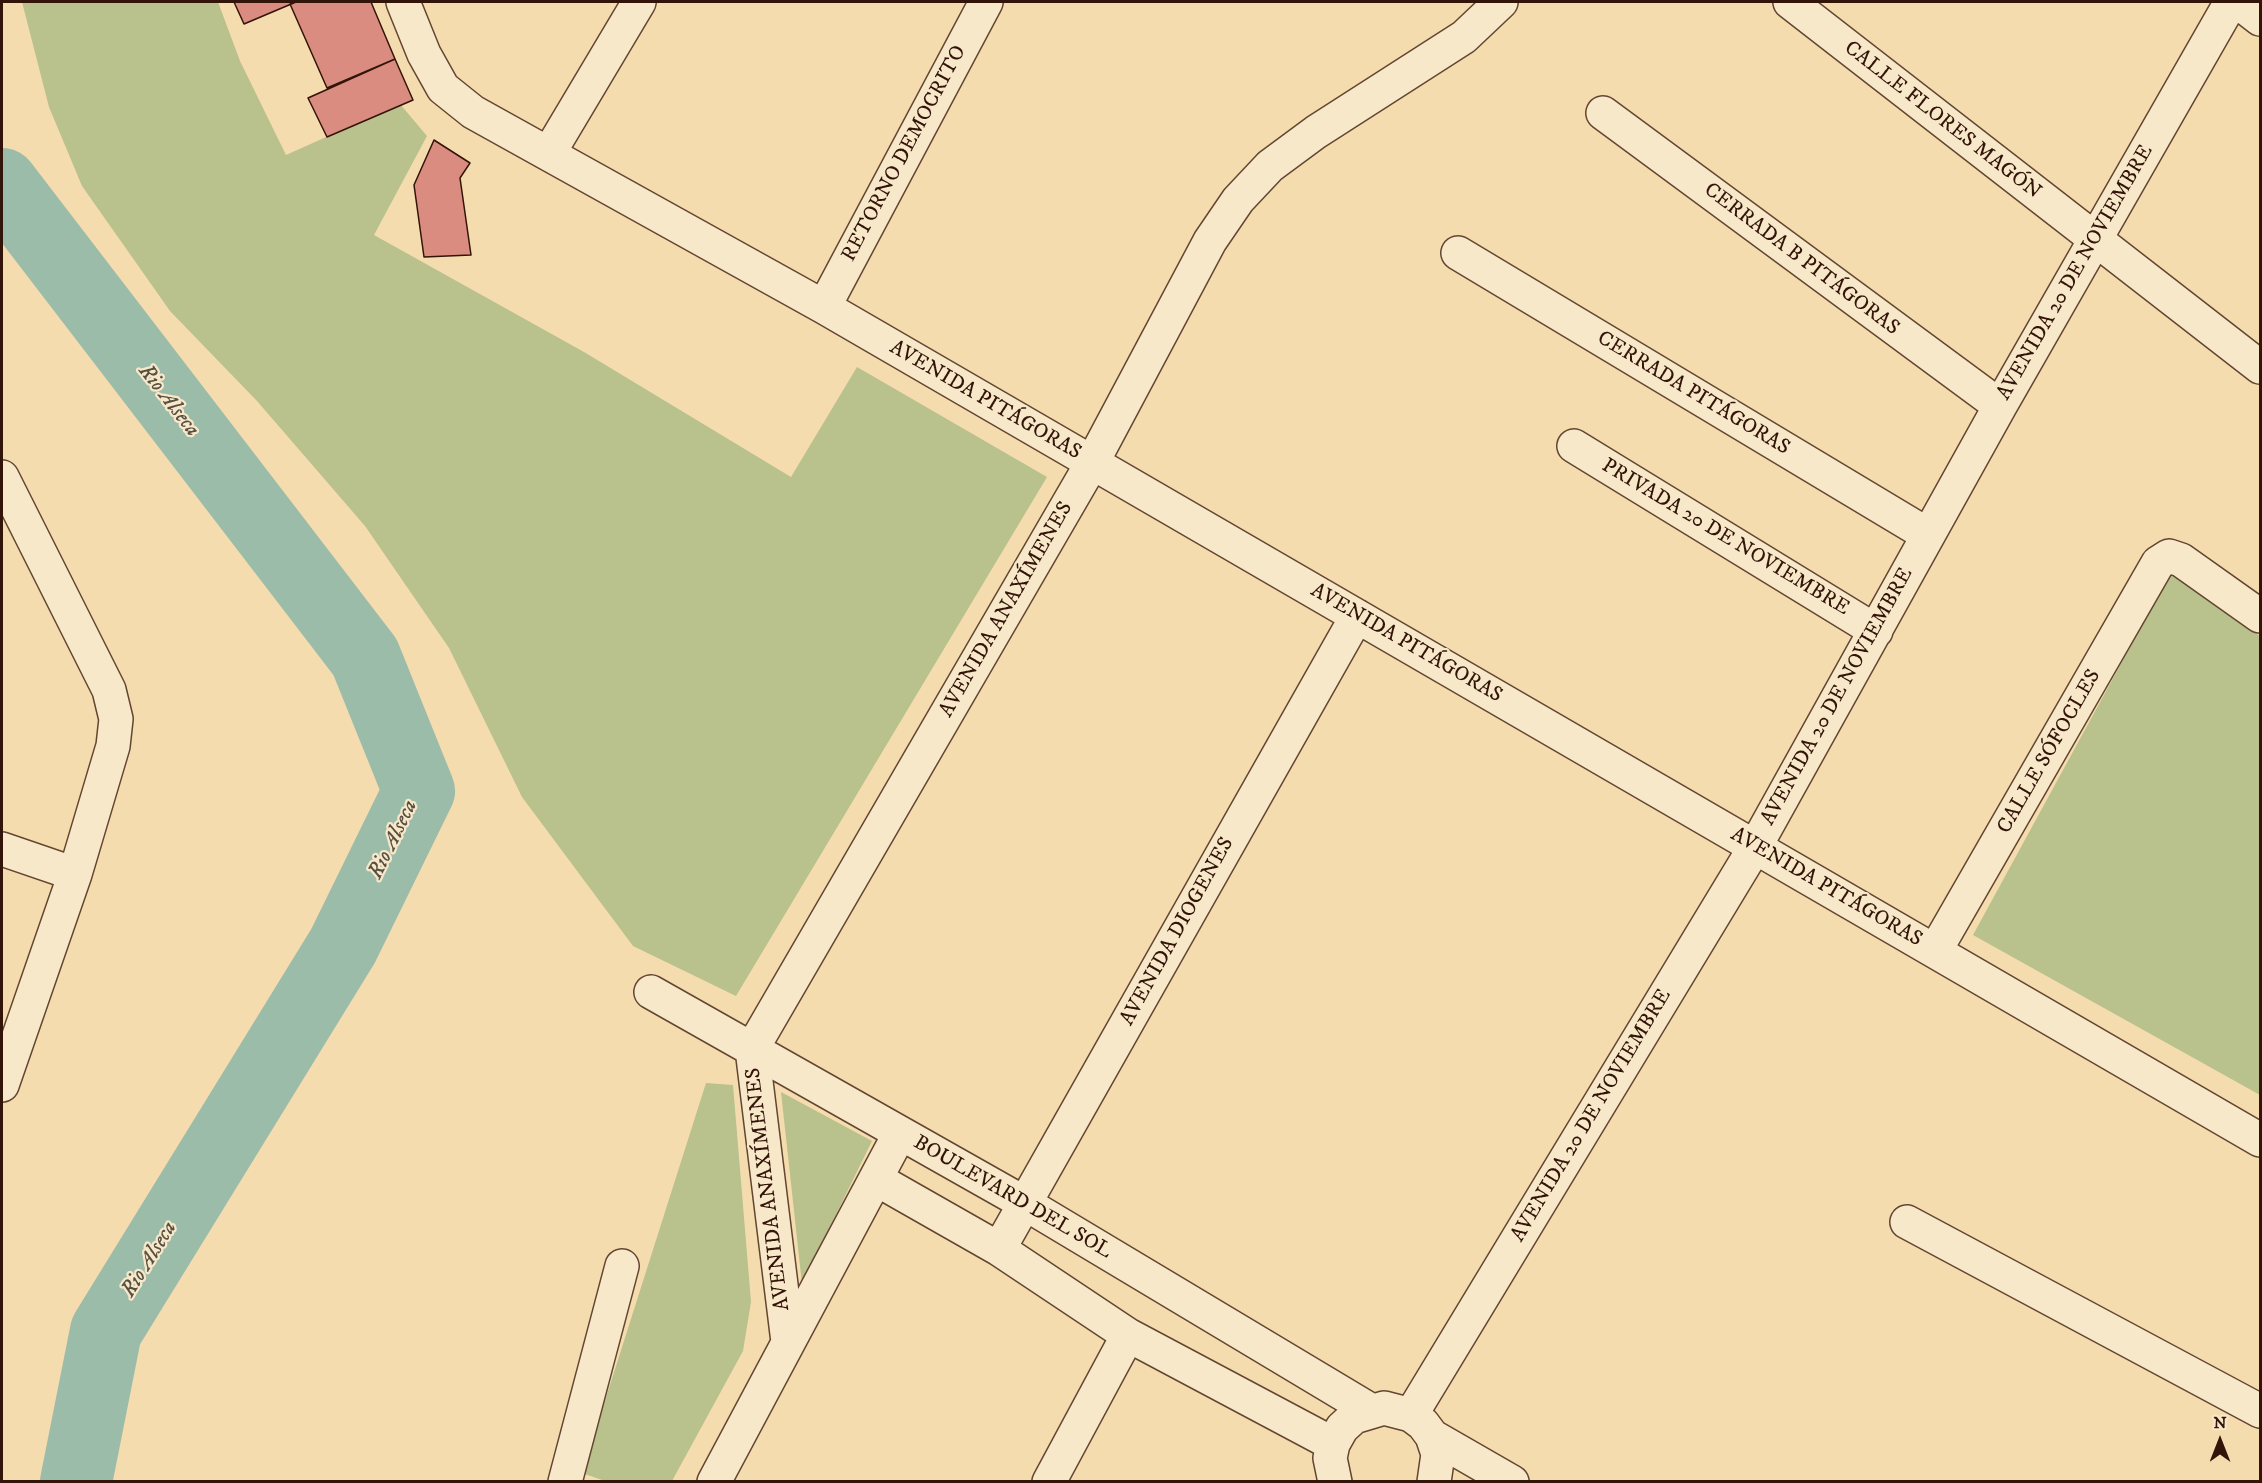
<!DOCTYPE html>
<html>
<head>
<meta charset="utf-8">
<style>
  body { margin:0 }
  #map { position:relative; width:2262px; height:1483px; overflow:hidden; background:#f5dcae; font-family:"IM FELL DW Pica",serif }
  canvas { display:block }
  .frame { position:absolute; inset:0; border:3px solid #321408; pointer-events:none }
  .north { position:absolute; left:2190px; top:1411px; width:60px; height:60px; -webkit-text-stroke:4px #f8e8ca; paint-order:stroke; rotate:0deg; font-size:16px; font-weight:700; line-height:24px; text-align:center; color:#321408 }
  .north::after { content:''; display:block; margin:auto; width:21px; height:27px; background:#321408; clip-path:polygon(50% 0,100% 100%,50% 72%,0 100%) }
</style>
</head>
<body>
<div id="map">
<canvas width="2262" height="1483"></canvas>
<div class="frame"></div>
<div class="north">N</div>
</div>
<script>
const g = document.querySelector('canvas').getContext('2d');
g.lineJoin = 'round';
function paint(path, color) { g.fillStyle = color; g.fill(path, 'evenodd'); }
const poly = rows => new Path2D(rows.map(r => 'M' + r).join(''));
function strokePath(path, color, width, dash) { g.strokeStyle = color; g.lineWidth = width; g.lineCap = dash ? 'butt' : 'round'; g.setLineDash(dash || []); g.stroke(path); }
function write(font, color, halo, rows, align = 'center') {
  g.font = font + ' "IM FELL DW Pica",serif'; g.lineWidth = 4.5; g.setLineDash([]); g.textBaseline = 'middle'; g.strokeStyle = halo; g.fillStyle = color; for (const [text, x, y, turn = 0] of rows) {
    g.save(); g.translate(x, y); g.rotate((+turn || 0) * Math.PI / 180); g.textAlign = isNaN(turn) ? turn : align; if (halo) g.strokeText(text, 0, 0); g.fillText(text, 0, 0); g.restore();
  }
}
const green = poly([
  [22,2,218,2,240,61,286,155,400,104,427,136,374,235,584,352,791,477,857,367,1047,477,736,996,633,946,522,797,449,648,365,526,257,401,170,311,82,186,49,107],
  [2171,572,2260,636,2260,1095,1973,935],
  [706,1083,733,1085,751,1302,743,1351,672,1481,605,1481,582,1473],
  [781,1092,872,1141,802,1284]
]);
const river = poly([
  [2,184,365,657,419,791,343,946,106,1331,76,1482]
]);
const building = poly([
  [234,2,296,2,244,24,234,2],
  [296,2,371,2,395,59,327,88,290,4,296,2],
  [395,59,413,100,327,137,308,98,395,59],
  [434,140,470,163,460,178,471,255,424,257,414,185,434,140]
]);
const minor = poly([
  [403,2,424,54,443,88,473,112,824,307,2260,1140],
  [1790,2,2260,367],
  [2238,2,2260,19],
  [1603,113,2000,406],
  [549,153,639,2],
  [1458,253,1928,535],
  [824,307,986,2],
  [1574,446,1876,631],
  [2,477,109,690,116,719,113,746,75,874,2,1085],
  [2,849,75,874],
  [1935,951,2158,563,2169,556,2181,560,2260,616],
  [651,992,1026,1204,1370,1410],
  [876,1179,999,1249,1128,1335,1333,1444],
  [1907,1222,2260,1411],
  [999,1249,1357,616],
  [788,1342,752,1049,1092,463,1210,241,1238,200,1270,166,1316,132,1464,37,1501,2],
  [1411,1415,1755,847,2000,406,2231,2],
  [1432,1436,1512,1482],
  [565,1482,622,1266],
  [714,1482,900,1133],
  [1049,1482,1128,1335],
  [1335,1482,1330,1458,1333,1444,1342,1428,1354,1417,1384,1408,1411,1415,1423,1424,1432,1436,1438,1454,1434,1482]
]);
const streetNames = [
  ["CALLE FLORES MAGÓN",1942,121,38],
  ["RETORNO DEMOCRITO",905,154,-62],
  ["CERRADA B PITÁGORAS",1801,260,37],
  ["AVENIDA 20 DE NOVIEMBRE",2076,273,-60],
  ["CERRADA PITÁGORAS",1693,394,31],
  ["AVENIDA PITÁGORAS",985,401,30],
  ["PRIVADA 20 DE NOVIEMBRE",1725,538,31],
  ["AVENIDA ANAXÍMENES",1007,610,-60],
  ["AVENIDA PITÁGORAS",1406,644,30],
  ["AVENIDA 20 DE NOVIEMBRE",1838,697,-61],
  ["CALLE SÓFOCLES",2050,752,-60],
  ["AVENIDA PITÁGORAS",1826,888,30],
  ["AVENIDA DIOGENES",1178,932,-61],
  ["AVENIDA 20 DE NOVIEMBRE",1592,1116,-59],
  ["AVENIDA ANAXÍMENES",769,1189,-97],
  ["BOULEVARD DEL SOL",1012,1198,30]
];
const waterNames = [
  ["Rio Alseca",168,401,52],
  ["Rio Alseca",394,840,-64],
  ["Rio Alseca",150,1260,-58]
];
paint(green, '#b9c18c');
strokePath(river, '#9cbcaa', 72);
paint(building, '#d98c7f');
strokePath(building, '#321408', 1.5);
strokePath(minor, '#634632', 36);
strokePath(minor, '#f8e8ca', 33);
write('21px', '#321408', '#f8e8ca', streetNames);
write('italic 22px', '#574f41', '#f8e8ca', waterNames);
</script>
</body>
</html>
